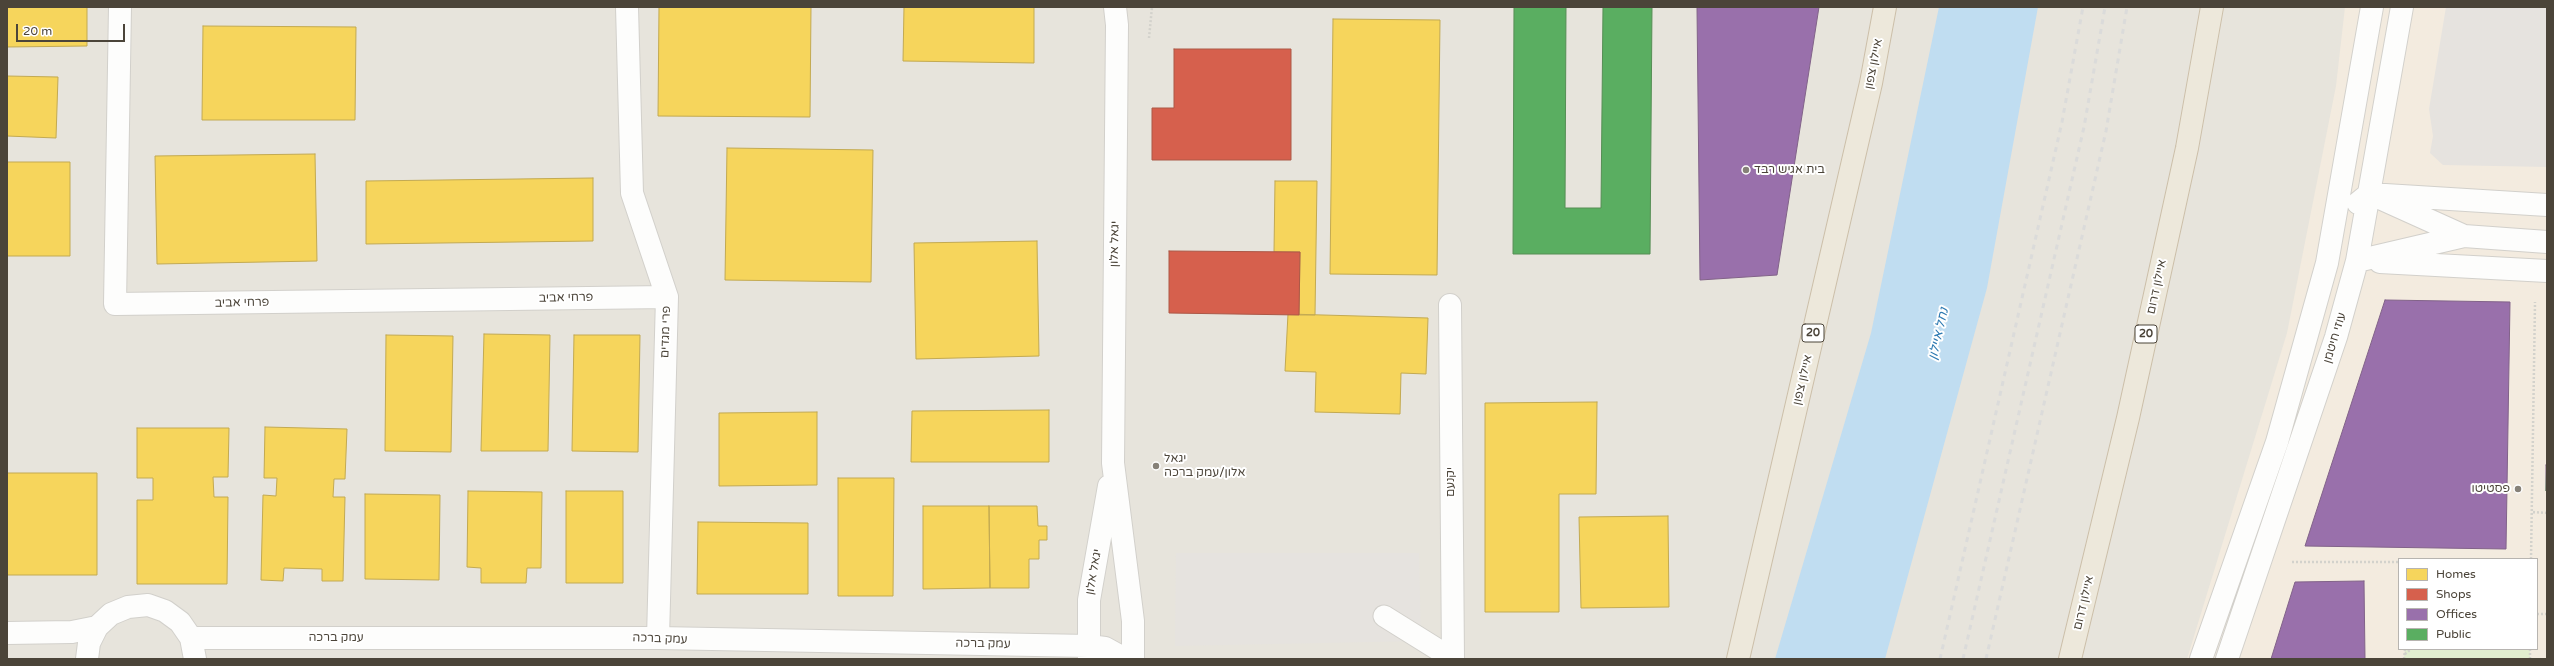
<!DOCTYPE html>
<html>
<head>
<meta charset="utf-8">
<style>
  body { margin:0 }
  #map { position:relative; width:2554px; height:666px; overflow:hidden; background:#f4f2ee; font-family:"Varela Round",sans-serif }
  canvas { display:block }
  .frame { position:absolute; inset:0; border:8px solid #4b4439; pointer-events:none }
  .legend { position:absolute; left:2398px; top:558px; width:140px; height:92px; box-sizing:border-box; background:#fff; border:1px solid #b7b4b0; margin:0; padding:5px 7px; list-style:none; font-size:12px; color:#4b4439 }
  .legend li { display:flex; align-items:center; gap:8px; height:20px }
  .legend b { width:20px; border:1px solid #b7b4b0 }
  .scale { position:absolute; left:16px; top:24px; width:109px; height:18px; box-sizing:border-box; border:2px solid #4b4439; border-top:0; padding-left:5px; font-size:12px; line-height:14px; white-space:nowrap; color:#4b4439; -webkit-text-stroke:3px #fff; paint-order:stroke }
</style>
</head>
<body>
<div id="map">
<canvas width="2554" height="666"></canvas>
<div class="frame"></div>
<ul class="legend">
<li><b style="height:11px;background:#f6d55c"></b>Homes</li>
<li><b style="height:11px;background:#d6604d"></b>Shops</li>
<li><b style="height:11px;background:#9970ab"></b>Offices</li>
<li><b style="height:11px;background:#5aae61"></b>Public</li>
</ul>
<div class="scale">20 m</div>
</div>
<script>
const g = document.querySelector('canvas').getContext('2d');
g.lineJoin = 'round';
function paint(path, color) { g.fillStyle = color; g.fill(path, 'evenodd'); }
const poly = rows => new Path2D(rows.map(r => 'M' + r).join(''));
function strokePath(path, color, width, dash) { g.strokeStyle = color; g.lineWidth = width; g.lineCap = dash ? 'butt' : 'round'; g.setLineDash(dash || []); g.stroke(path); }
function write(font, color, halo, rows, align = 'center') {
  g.font = font + ' "Varela Round",Heebo,sans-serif'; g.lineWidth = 4; g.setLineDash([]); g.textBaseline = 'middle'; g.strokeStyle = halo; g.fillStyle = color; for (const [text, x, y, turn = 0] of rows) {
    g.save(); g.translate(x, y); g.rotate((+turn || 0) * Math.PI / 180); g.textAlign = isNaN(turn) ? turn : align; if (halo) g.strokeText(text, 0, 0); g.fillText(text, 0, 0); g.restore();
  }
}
const residential = poly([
  [7,7,2547,7,2547,659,7,659],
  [2399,559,2537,559,2537,649,2399,649]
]);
const commercial = poly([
  [2345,7,2547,7,2547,659,2187,659,2287,333,2336,86],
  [2399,559,2537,559,2537,649,2399,649]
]);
const green = poly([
  [2405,649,2530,649,2530,659,2404,659]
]);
const parking = poly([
  [2446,7,2547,7,2547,167,2443,165,2430,153,2433,136,2429,109],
  [1176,553,1419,553,1421,641,1175,646]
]);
const water = poly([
  [1939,7,2038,7,1987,288,1885,659,1775,659,1871,333]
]);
const homes = poly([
  [7,7,87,7,87,46,7,47,7,7],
  [659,7,811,7,810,117,658,116,659,7],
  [904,7,1034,7,1034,63,903,61,904,7],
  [1333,19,1440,20,1437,275,1330,274,1333,19],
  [203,26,356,27,355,120,202,120,203,26],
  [7,76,58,77,56,138,7,136,7,76],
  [727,148,873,150,871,282,725,280,727,148],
  [315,154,317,261,157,264,155,156,315,154],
  [7,162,70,162,70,256,7,256,7,162],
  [593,178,593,241,366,244,366,181,593,178],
  [1275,181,1317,181,1315,315,1299,315,1300,252,1274,252,1275,181],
  [1037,241,1039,356,916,359,914,243,1037,241],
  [1288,314,1428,318,1426,374,1401,373,1400,414,1315,412,1316,372,1285,371,1288,314],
  [484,334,550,335,548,451,481,451,484,334],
  [386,335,453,336,451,452,385,451,386,335],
  [574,335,640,335,638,452,572,451,574,335],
  [1597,402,1596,494,1559,494,1559,612,1485,612,1485,403,1597,402],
  [1049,410,1049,462,911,462,912,411,1049,410],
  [817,412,817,485,719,486,719,413,817,412],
  [265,427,347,429,345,479,334,479,333,497,345,497,343,581,322,581,322,569,284,568,283,581,261,580,263,495,276,496,277,478,264,478,265,427],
  [137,428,229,428,228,477,213,477,214,497,228,497,227,584,137,584,137,500,153,500,153,478,137,478,137,428],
  [7,473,97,473,97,575,7,575,7,473],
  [838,478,894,478,893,596,838,596,838,478],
  [468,491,542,492,541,568,527,568,526,583,481,583,481,568,467,567,468,491],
  [566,491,623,491,623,583,566,583,566,491],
  [365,494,440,495,439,580,365,579,365,494],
  [923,506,989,506,990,588,923,589,923,506],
  [989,506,1037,506,1038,526,1047,526,1047,540,1039,540,1039,559,1029,559,1029,588,990,588,989,506],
  [1668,516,1669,607,1581,608,1579,517,1668,516],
  [698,522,808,523,808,594,697,594,698,522]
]);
const shops = poly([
  [1174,49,1291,49,1291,160,1152,160,1152,108,1174,108,1174,49],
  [1169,251,1300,252,1299,315,1169,313,1169,251]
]);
const offices = poly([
  [1697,7,1819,7,1777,275,1700,280,1697,7],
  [2385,300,2510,302,2506,549,2305,546,2385,300],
  [2546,465,2547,465,2547,491,2546,491,2546,465],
  [2364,581,2365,659,2271,659,2295,582,2364,581]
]);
const public = poly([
  [1514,7,1566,7,1565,208,1601,208,1603,7,1652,7,1650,254,1513,254,1514,7],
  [2547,450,2547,491,2546,491,2547,450]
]);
const path = poly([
  [1149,38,1152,7],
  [2533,512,2547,513],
  [2531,559,2535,302],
  [2292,562,2399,562],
  [2537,614,2547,614],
  [2405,654,2411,649],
  [2404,659,2405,649],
  [2530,659,2530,649]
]);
const service = poly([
  [1384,616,1453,659]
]);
const minor = poly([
  [120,7,115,304,667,297],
  [627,7,632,193,667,297,658,638],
  [2382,199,2464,236],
  [2358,203,2369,194,2547,205],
  [2357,261,2464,236,2547,242],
  [2380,262,2547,271],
  [1445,659,1453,659,1450,305],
  [2201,659,2277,442,2327,263,2372,7],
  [2227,659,2336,337,2357,261,2402,7]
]);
const tertiary = poly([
  [1115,7,1117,25,1113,463,1133,621,1133,659],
  [7,633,72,632,97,627],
  [191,638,658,638,1089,646,1105,648,1125,659],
  [87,659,89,643,97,627,111,614,128,607,148,605,165,611,180,622,191,638,195,659],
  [1089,659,1089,600,1109,486]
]);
const motorway = poly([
  [1738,659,1871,83,1885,7],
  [2070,659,2128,418,2187,148,2212,7]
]);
const rail = poly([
  [1940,659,2062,122,2083,7],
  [1963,659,2084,127,2105,7],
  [1986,659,2106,131,2127,7]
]);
const markers = [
  [1746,170,4,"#868178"],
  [1156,466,4,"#868178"],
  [2518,489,4,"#868178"]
];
const shields = [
  [1813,333,22],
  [2146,334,22]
];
const shieldNames = [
  ["20",1813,333],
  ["20",2146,334]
];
const streetNames = [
  ["איילון צפון",1874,64,-79],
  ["יגאל אלון",1115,244,-89],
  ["איילון דרום",2157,287,-78],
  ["פרחי אביב",566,298,-1],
  ["פרחי אביב",242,303,-1],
  ["פרי מגדים",666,332,-88],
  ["עוזי חיטמן",2335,338,-73],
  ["איילון צפון",1803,380,-77],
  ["יקנעם",1451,482,-90],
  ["יגאל אלון",1094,572,-80],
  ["איילון דרום",2084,603,-77],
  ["עמק ברכה",336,638],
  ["עמק ברכה",660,639,2],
  ["עמק ברכה",983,644,1]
];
const poiNames = [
  ["בית אגיש רבד",1754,170],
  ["יגאל",1164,459],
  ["אלון/עמק ברכה",1164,473],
  ["פסטיטו",2510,489,"right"]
];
const waterNames = [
  ["נחל איילון",1939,334,-77]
];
paint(residential, '#e7e4dc');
paint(commercial, '#f3ebdf');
paint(green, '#e1eecf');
paint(parking, '#e6e3df');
paint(water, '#c0ddf1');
paint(homes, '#f6d55c');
strokePath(homes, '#c3aa52', 1);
paint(shops, '#d6604d');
strokePath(shops, '#ac5847', 1);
paint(offices, '#9970ab');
strokePath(offices, '#826389', 1);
paint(public, '#5aae61');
strokePath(public, '#568e55', 1);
strokePath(service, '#d2d0cb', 23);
strokePath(minor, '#d2d0cb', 24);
strokePath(tertiary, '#d2d0cb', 24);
strokePath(motorway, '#ccbfa9', 24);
strokePath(path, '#d3d2cc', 2.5, [2, 2]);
strokePath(service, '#fdfdfc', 21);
strokePath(minor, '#fdfdfc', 22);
strokePath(tertiary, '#fdfdfc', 22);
strokePath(motorway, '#ede8db', 22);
strokePath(rail, '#dbdbda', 3, [5, 5]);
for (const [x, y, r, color] of markers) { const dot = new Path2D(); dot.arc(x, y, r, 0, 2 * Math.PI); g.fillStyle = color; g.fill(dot); strokePath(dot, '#fff', 1.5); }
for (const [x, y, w] of shields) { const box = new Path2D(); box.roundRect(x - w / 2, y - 9, w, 18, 3); g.fillStyle = '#fff'; g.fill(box); strokePath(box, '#4b4439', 1); }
write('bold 11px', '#4b4439', null, shieldNames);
write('12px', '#4b4439', '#fff', streetNames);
write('12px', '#4b4439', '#fff', poiNames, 'left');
write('italic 13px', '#2e7ab2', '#fff', waterNames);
</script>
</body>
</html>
